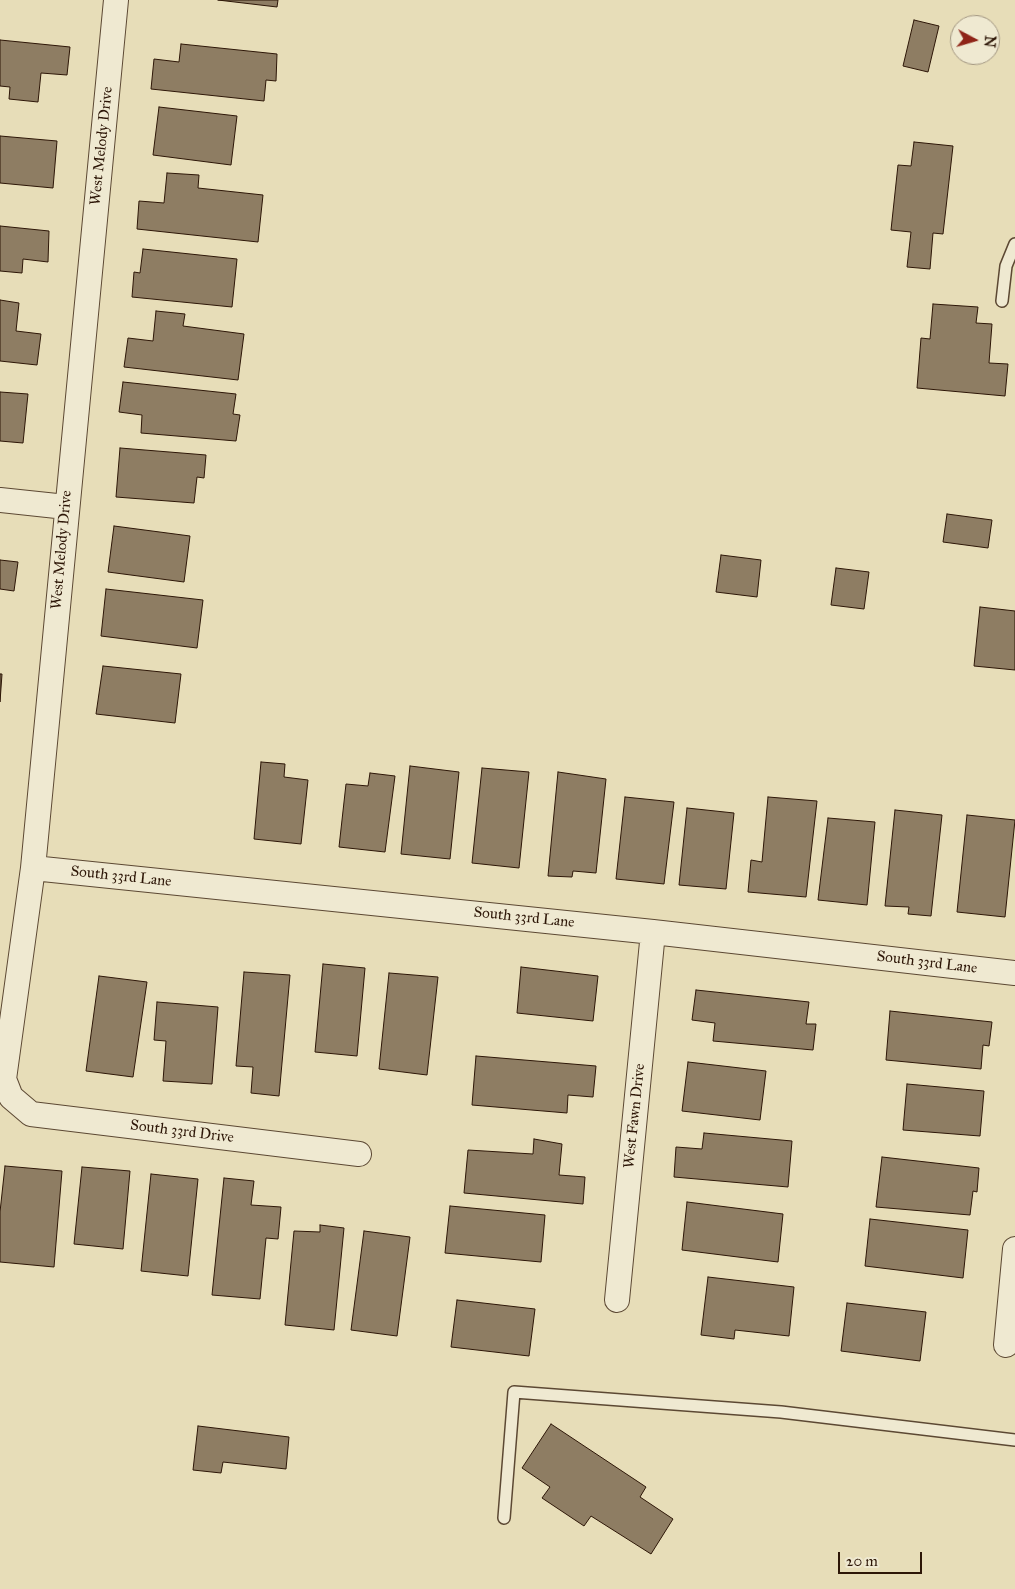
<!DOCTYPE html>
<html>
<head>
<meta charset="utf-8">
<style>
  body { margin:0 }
  #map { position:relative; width:1015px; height:1589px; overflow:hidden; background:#e7ddb8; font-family:"IM FELL Great Primer",serif }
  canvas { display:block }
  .north { position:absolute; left:950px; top:15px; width:50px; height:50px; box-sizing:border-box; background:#efe9d1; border:1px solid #a19580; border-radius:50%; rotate:96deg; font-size:14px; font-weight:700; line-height:20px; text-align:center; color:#2d1607 }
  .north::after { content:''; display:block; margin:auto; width:18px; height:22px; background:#8f2418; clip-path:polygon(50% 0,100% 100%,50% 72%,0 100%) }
  .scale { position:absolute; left:838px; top:1552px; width:84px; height:22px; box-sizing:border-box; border:2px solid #2d1607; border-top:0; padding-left:6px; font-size:15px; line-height:18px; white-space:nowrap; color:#2d1607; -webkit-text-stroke:4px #efe9d1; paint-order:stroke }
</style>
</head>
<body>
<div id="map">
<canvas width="1015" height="1589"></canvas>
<div class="north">N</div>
<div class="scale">20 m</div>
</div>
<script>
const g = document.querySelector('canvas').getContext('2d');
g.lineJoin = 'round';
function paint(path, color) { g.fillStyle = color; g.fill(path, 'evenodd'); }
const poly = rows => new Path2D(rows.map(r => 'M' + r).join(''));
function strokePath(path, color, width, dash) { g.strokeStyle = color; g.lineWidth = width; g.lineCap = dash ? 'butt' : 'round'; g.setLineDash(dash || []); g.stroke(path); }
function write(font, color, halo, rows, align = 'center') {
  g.font = font + ' "IM FELL Great Primer",serif'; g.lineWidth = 5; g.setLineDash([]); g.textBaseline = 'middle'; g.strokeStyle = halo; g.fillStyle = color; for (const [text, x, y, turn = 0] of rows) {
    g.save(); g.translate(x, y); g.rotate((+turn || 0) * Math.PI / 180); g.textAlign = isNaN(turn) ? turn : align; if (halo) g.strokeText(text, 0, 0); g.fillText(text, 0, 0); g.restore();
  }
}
const building = poly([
  [218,0,278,0,277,7,218,0],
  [914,20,939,26,928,72,903,66,914,20],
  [0,40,70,47,67,75,41,73,38,102,9,99,10,87,0,86,0,40],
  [181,44,277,54,276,81,266,80,264,101,151,89,154,59,179,62,181,44],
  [159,107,237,116,231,165,153,155,159,107],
  [0,136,57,141,53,188,0,183,0,136],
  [914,142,953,146,943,234,933,233,930,269,907,267,911,232,891,230,898,165,911,166,914,142],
  [167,173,199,175,198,188,263,195,258,242,137,229,139,201,164,203,167,173],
  [0,226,49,231,48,262,23,259,22,273,0,271,0,226],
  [143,249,237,259,232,307,132,297,134,272,140,273,143,249],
  [0,300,19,303,16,331,41,334,37,365,0,361,0,300],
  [933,304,978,307,976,323,992,324,989,363,1008,364,1005,396,917,388,921,338,930,339,933,304],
  [156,311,185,314,183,326,244,334,238,380,124,367,128,338,153,341,156,311],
  [123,382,236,394,233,414,240,415,236,441,141,433,142,415,119,412,123,382],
  [0,392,28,394,23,443,0,441,0,392],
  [120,448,206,455,204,478,197,477,194,503,116,497,120,448],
  [947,514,992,520,988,548,943,542,947,514],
  [114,526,190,536,184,582,108,572,114,526],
  [721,555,761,560,757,597,716,592,721,555],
  [0,560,18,562,14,591,0,589,0,560],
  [836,568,869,572,864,609,831,605,836,568],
  [106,589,203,600,197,648,101,636,106,589],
  [980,607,1015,611,1015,670,974,666,980,607],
  [103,666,181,674,175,723,96,714,103,666],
  [0,674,2,674,0,702,0,674],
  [261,762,285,764,284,777,308,780,301,844,254,839,261,762],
  [410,766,459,772,450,859,401,854,410,766],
  [482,768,529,772,519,868,472,863,482,768],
  [558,772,606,779,596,873,573,871,572,877,548,876,558,772],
  [370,773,395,776,385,852,339,847,346,784,368,786,370,773],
  [625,797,674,802,664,884,616,879,625,797],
  [768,797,817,801,806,897,748,892,751,860,762,862,768,797],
  [687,808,734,813,726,889,679,885,687,808],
  [895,810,942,815,931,916,908,914,909,907,885,906,895,810],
  [967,815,1015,820,1005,917,957,912,967,815],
  [828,818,875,822,867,905,818,900,828,818],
  [323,964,365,968,357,1056,315,1052,323,964],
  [521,967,598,976,593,1021,517,1013,521,967],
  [244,972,290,975,279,1096,251,1093,253,1067,236,1066,244,972],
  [389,973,438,977,427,1075,379,1069,389,973],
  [99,976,147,982,133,1077,86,1071,99,976],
  [696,990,809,1002,806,1024,816,1024,813,1050,713,1041,715,1023,692,1020,696,990],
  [157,1002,218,1007,212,1084,163,1081,166,1041,154,1040,157,1002],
  [890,1011,992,1022,989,1046,983,1045,981,1069,886,1060,890,1011],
  [476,1056,596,1066,593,1097,568,1095,567,1113,472,1105,476,1056],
  [688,1062,766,1071,760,1120,682,1111,688,1062],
  [907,1084,984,1091,980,1136,903,1130,907,1084],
  [704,1133,792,1141,788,1187,674,1177,676,1147,702,1149,704,1133],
  [534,1139,562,1144,559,1175,585,1177,583,1204,464,1193,468,1150,533,1154,534,1139],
  [882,1157,979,1168,977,1192,973,1191,970,1215,876,1207,882,1157],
  [5,1166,62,1171,54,1267,0,1262,0,1212,5,1166],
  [82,1167,130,1171,123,1249,74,1244,82,1167],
  [151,1174,198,1179,188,1276,141,1271,151,1174],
  [224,1178,254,1181,251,1205,281,1207,278,1239,266,1238,260,1299,212,1295,224,1178],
  [687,1202,783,1214,778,1262,682,1250,687,1202],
  [450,1206,545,1215,541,1262,445,1253,450,1206],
  [870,1219,968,1230,963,1278,865,1266,870,1219],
  [320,1225,344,1228,334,1330,285,1325,294,1231,320,1232,320,1225],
  [364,1231,410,1237,397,1336,351,1330,364,1231],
  [708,1277,794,1287,789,1336,735,1330,734,1339,701,1335,708,1277],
  [457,1300,535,1309,529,1356,451,1347,457,1300],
  [847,1303,926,1312,920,1361,841,1351,847,1303],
  [551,1424,646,1487,640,1497,673,1519,651,1554,591,1516,584,1526,542,1498,550,1487,522,1468,551,1424],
  [198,1426,289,1437,286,1469,223,1462,221,1473,193,1470,198,1426]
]);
const service = poly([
  [1002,301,1006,266,1015,244],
  [504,1518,514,1392,781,1412,1015,1440]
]);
const minor = poly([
  [116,0,33,868,4,1079,11,1097,31,1114,359,1154],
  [0,500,66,507],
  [33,868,653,932,1015,973],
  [617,1300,653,932],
  [1006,1345,1015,1249]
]);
const streetNames = [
  ["West Melody Drive",102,146,-84],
  ["West Melody Drive",62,550,-85],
  ["South 33rd Lane",121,877,6],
  ["South 33rd Lane",524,918,6],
  ["South 33rd Lane",927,963,7],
  ["West Fawn Drive",635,1116,-84],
  ["South 33rd Drive",182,1132,7]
];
paint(building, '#8e7d63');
strokePath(building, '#2d1607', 1);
strokePath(service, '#5c4833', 14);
strokePath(minor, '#5c4833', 26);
strokePath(service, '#efe9d1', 11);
strokePath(minor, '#efe9d1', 24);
write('15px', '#2d1607', '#efe9d1', streetNames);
</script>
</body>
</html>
